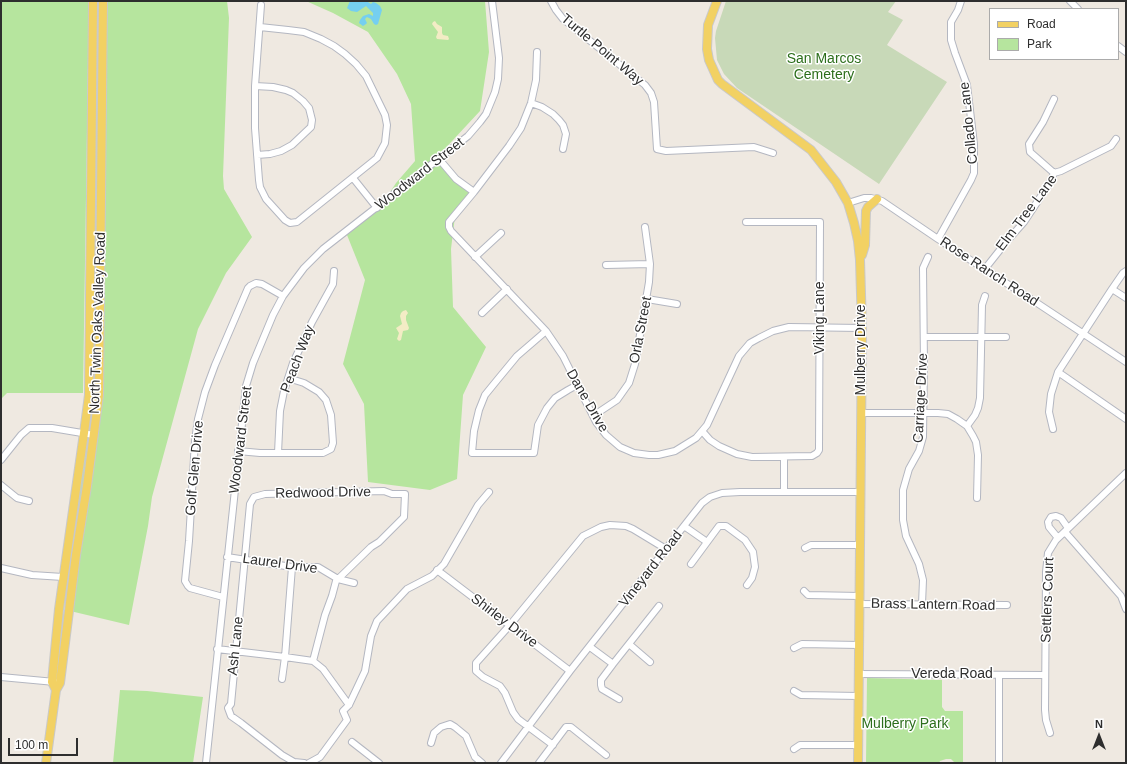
<!DOCTYPE html>
<html>
<head>
<meta charset="utf-8">
<style>
  body { margin:0 }
  #map { position:relative; width:1127px; height:764px; overflow:hidden; background:#efe9e1; font-family:Arial,sans-serif }
  canvas { display:block }
  .frame { position:absolute; inset:0; border:2px solid #2e2e2e; pointer-events:none }
  .legend { position:absolute; left:989px; top:8px; width:130px; height:52px; box-sizing:border-box; background:#fff; border:1px solid #ababab; margin:0; padding:5px 7px; list-style:none; font-size:12px; color:#2e2e2e }
  .legend li { display:flex; align-items:center; gap:8px; height:20px }
  .legend b { width:20px; border:1px solid #ababab }
  .north { position:absolute; left:1079px; top:716px; width:40px; height:40px; -webkit-text-stroke:3px #fff; paint-order:stroke; rotate:0deg; font-size:11px; font-weight:700; line-height:16px; text-align:center; color:#2e2e2e }
  .north::after { content:''; display:block; margin:auto; width:14px; height:18px; background:#2e2e2e; clip-path:polygon(50% 0,100% 100%,50% 72%,0 100%) }
  .scale { position:absolute; left:8px; top:738px; width:70px; height:18px; box-sizing:border-box; border:2px solid #2e2e2e; border-top:0; padding-left:5px; font-size:12px; line-height:14px; white-space:nowrap; color:#2e2e2e; -webkit-text-stroke:3px #fff; paint-order:stroke }
</style>
</head>
<body>
<div id="map">
<canvas width="1127" height="764"></canvas>
<div class="frame"></div>
<ul class="legend">
<li><b style="height:5px;background:#f2d163"></b>Road</li>
<li><b style="height:11px;background:#b6e59e"></b>Park</li>
</ul>
<div class="north">N</div>
<div class="scale">100 m</div>
</div>
<script>
const g = document.querySelector('canvas').getContext('2d');
g.lineJoin = 'round';
function paint(path, color) { g.fillStyle = color; g.fill(path, 'evenodd'); }
const poly = rows => new Path2D(rows.map(r => 'M' + r).join(''));
function strokePath(path, color, width, dash) { g.strokeStyle = color; g.lineWidth = width; g.lineCap = dash ? 'butt' : 'round'; g.setLineDash(dash || []); g.stroke(path); }
function write(font, color, halo, rows, align = 'center') {
  g.font = font + ' Arial,sans-serif'; g.lineWidth = 3; g.setLineDash([]); g.textBaseline = 'middle'; g.strokeStyle = halo; g.fillStyle = color; for (const [text, x, y, turn = 0] of rows) {
    g.save(); g.translate(x, y); g.rotate((+turn || 0) * Math.PI / 180); g.textAlign = isNaN(turn) ? turn : align; if (halo) g.strokeText(text, 0, 0); g.fillText(text, 0, 0); g.restore();
  }
}
const green = poly([
  [1,1,89,1,83,393,7,393,1,399],
  [90,1,227,1,229,18,223,176,224,189,252,237,226,273,198,329,152,497,148,526,129,625,66,610,90,394],
  [306,1,485,1,489,52,480,111,426,169,439,159,473,192,455,216,451,249,453,307,486,347,463,395,457,479,430,490,368,482,364,404,343,364,365,280,347,235,383,203,396,183,415,161,411,104,397,74,368,32,333,13],
  [867,678,942,680,942,707,945,711,963,711,963,763,955,763,951,759,946,759,940,761,939,763,866,763],
  [120,690,147,691,203,697,193,763,113,763]
]);
const sand = poly([
  [435,21,437,24,442,27,442,33,443,35,448,36,449,39,448,40,437,39,436,37,438,32,432,24,433,22],
  [406,310,408,313,406,316,406,320,409,328,408,330,403,331,401,340,399,341,397,339,399,333,396,328,402,324,400,316,401,313,403,311]
]);
const cemetery = poly([
  [726,1,896,1,888,12,903,20,887,45,947,82,879,184,737,88,724,74,717,60,715,38,716,31]
]);
const water = poly([
  [350,1,368,1,368,2,371,4,373,2,376,3,380,6,382,10,378,24,376,25,374,24,371,19,367,17,365,19,367,23,366,24,363,26,359,23,360,20,363,16,369,14,373,16,373,13,366,6,357,12,351,11,347,8]
]);
const minor = poly([
  [551,1,556,10,563,19,645,85,651,93,654,102,657,149,666,151,754,147,773,153],
  [1070,1,1078,9],
  [260,27,288,30,304,32,321,39,334,46,345,54,356,64,366,76,385,115,387,125,385,143,377,158,297,222,290,223,285,220,266,199,260,187,259,180,255,128,255,86,261,5],
  [1118,46,1126,52],
  [537,52,536,80,531,103,521,128,509,146,474,192,449,222,449,227,451,231,546,331,563,356,596,422,606,435,620,447,634,453,649,455,658,455,675,451,696,438,707,425,739,356,750,343,759,338,773,331,789,327,862,328],
  [255,86,273,87,286,90,293,93,303,101,309,108,312,120,311,127,292,145,281,151,270,154,257,155],
  [1054,99,1043,122,1029,144,1030,152,1054,173],
  [531,103,542,107,553,114,559,120,563,125,566,134,563,149],
  [439,159,456,179,474,192],
  [353,178,377,208],
  [848,203,864,198,871,198,882,201,938,239,1037,303,1126,362],
  [938,239,971,180,974,173,974,144,967,85,955,53,951,40,951,22,958,10,961,1],
  [475,257,501,233],
  [606,265,650,264],
  [984,270,1007,241,1024,222,1051,181,1054,173,1061,171,1111,146,1116,139],
  [1112,289,1126,298],
  [647,299,677,304],
  [482,313,507,289],
  [546,331,517,356,498,379,485,395,479,410,474,431,472,453,534,453,538,425,547,408,555,398,568,390,577,385],
  [924,337,1006,337],
  [1058,372,1126,419],
  [861,413,938,413,948,414,957,419,967,426,973,436,976,442,978,455,977,498],
  [593,416,617,400,629,383,635,364,649,282,650,264,645,227],
  [967,426,975,415,978,408,980,398,982,305,985,296],
  [1053,429,1049,412,1051,394,1058,372,1112,289,1123,273,1126,271],
  [702,431,710,440,719,446,737,454,752,457,812,456,817,453,819,450,820,222,746,222],
  [238,451,260,453,323,453,331,449,333,443,331,415,326,400,319,392,304,383,288,378],
  [278,453,280,411,284,391,293,363,312,322,333,284,334,271],
  [784,457,784,492],
  [1,460,21,435,29,428,52,428,94,435],
  [1,485,17,498,29,501],
  [684,526,707,542],
  [1065,532,1121,596,1126,609],
  [1058,538,1049,527,1048,522,1051,517,1056,516,1061,518,1068,528],
  [805,548,811,545,860,545],
  [227,557,292,567,318,567,338,579,354,583],
  [691,564,719,526,726,526,745,540,753,552,755,567,752,578,747,585],
  [1,568,32,575,63,577],
  [437,570,570,671],
  [804,591,808,595,859,596],
  [223,597,190,588,188,586,185,581,189,541,195,441,198,419,205,392,215,365,248,288,250,286,256,283,262,284,283,296],
  [859,604,1007,605],
  [922,604,923,580,919,564,906,536,903,520,903,490,909,469,919,451,923,437,924,365,923,268,928,257],
  [629,644,650,662],
  [590,647,613,664],
  [794,648,802,644,859,645],
  [217,649,285,657,313,661,323,669,349,705],
  [858,674,1045,675],
  [999,675,999,763],
  [1,677,55,682],
  [282,679,285,657,292,567],
  [794,691,801,695,858,696],
  [619,699,602,689,601,685,601,680,613,664,659,606],
  [1050,733,1046,720,1045,710,1046,572,1048,553,1056,540,1126,473],
  [352,742,379,763],
  [431,743,434,733,441,727,450,724,455,727,466,736,475,757,482,763],
  [553,745,518,719,513,712,505,693,500,686,483,677,476,671,476,663,510,625,583,536,601,527,610,525,626,526,633,529,666,549],
  [794,749,800,745,858,745],
  [206,763,246,386,253,363,273,315,283,296,304,268,323,249,468,136,480,122,486,114,495,92,498,79,499,58,492,1],
  [304,763,294,762,282,755,241,723,231,716,228,708,231,704,250,504,254,497,265,494,384,491,392,494,405,494,404,517,379,542,371,547,336,581,332,596,325,615,313,661],
  [309,763,320,757,347,720,343,711,349,705,365,671,371,636,377,621,407,589,432,576,444,564,478,505,489,492],
  [501,763,570,671,702,503,710,497,722,493,740,492,861,492],
  [539,763,566,727,571,727,606,755]
]);
const major = poly([
  [717,1,708,25,707,49,709,60,718,80,722,84,811,150,836,182,848,203,854,223,858,241,860,260,862,328,858,763],
  [862,255,865,245,866,211,868,207,877,199],
  [56,690,52,682,59,609,84,433,89,395,93,1],
  [46,763,56,690,60,683,76,555,87,486,99,395,103,1]
]);
const streetNames = [
  ["Turtle Point Way",602,50,40],
  ["Collado Lane",969,123,-96],
  ["Woodward Street",420,174,-38],
  ["Elm Tree Lane",1027,213,-53],
  ["Rose Ranch Road",989,272,33],
  ["Viking Lane",820,318,-90],
  ["North Twin Oaks Valley Road",98,323,-88],
  ["Orla Street",641,330,-79],
  ["Mulberry Drive",861,350,-90],
  ["Peach Way",298,359,-69],
  ["Carriage Drive",921,398,-87],
  ["Dane Drive",587,401,60],
  ["Woodward Street",241,440,-83],
  ["Golf Glen Drive",195,468,-85],
  ["Redwood Drive",323,493,-1],
  ["Laurel Drive",280,564,8],
  ["Vineyard Road",651,569,-52],
  ["Settlers Court",1048,600,-88],
  ["Brass Lantern Road",933,605,1],
  ["Shirley Drive",504,621,37],
  ["Ash Lane",236,646,-84],
  ["Vereda Road",952,674]
];
const parkNames = [
  ["San Marcos",824,59],
  ["Cemetery",824,75],
  ["Mulberry Park",905,724]
];
paint(green, '#b6e59e');
paint(sand, '#f3ecc5');
paint(cemetery, '#c8d9b8');
paint(water, '#75cff0');
strokePath(minor, '#b4b7c1', 8);
strokePath(major, '#c9c9c9', 10);
strokePath(minor, '#fff', 6);
strokePath(major, '#f2d163', 8);
write('14px', '#2e2e2e', '#fff', streetNames);
write('14px', '#2c6e1b', '#fff', parkNames);
</script>
</body>
</html>
